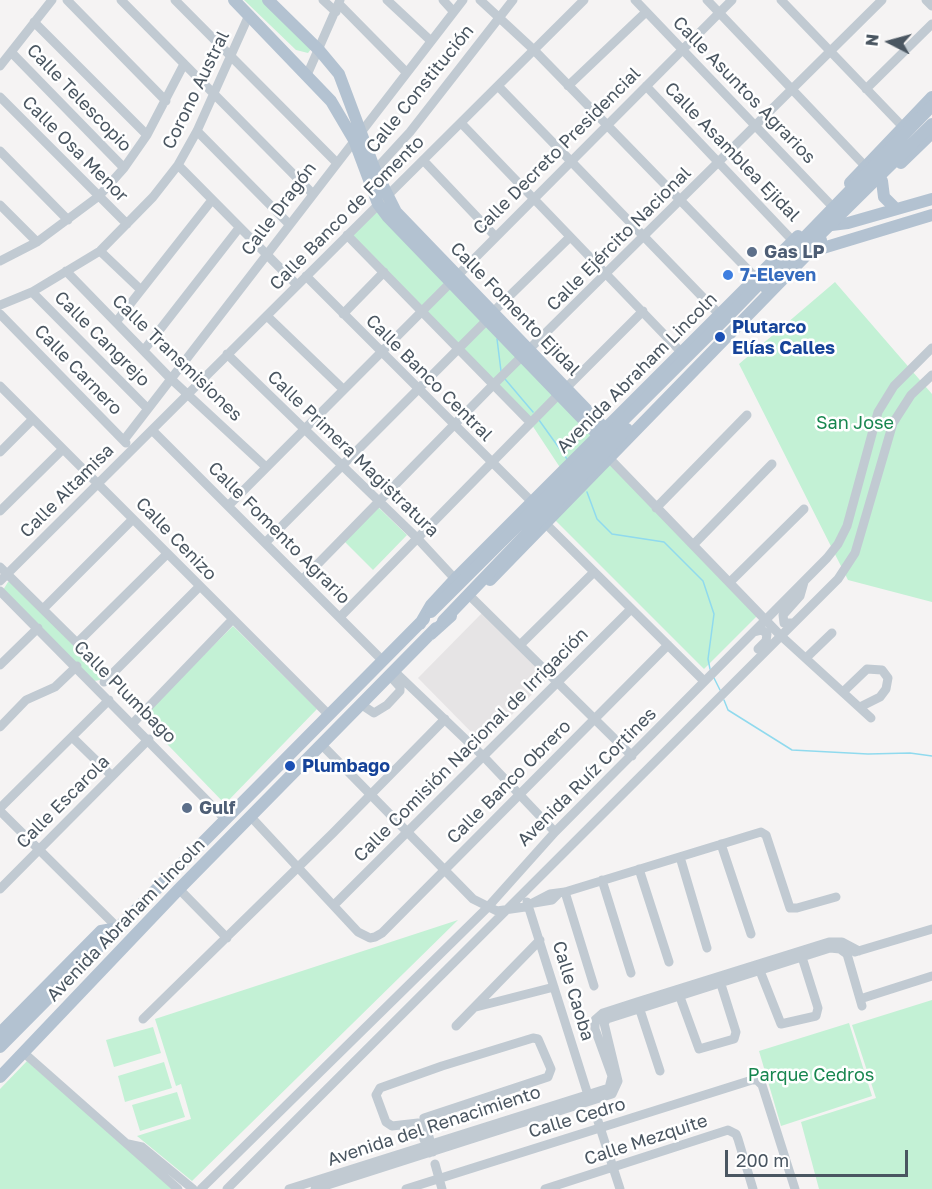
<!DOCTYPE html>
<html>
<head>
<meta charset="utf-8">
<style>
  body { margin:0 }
  #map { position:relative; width:932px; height:1189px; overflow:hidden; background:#f5f3f3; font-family:"Golos Text",sans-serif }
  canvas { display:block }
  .north { position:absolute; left:860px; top:12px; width:60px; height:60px; -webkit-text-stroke:4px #fff; paint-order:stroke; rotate:276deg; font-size:16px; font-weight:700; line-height:24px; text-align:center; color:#4a5661 }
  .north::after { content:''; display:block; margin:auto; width:21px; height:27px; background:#4a5661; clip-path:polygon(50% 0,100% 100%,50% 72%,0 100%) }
  .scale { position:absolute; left:725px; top:1150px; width:183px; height:27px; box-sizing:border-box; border:3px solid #4a5661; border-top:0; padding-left:8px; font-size:18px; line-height:21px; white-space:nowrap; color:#4a5661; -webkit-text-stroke:4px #fff; paint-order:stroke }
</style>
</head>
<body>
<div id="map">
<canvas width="932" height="1189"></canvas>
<div class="north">N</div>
<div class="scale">200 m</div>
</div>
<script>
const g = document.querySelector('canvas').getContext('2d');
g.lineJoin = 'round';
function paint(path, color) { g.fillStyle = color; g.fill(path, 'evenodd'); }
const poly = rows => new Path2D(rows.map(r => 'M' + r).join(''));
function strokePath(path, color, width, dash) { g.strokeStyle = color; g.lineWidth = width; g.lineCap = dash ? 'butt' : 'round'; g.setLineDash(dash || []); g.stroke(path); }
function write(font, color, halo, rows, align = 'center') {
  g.font = font + ' "Golos Text",sans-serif'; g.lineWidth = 5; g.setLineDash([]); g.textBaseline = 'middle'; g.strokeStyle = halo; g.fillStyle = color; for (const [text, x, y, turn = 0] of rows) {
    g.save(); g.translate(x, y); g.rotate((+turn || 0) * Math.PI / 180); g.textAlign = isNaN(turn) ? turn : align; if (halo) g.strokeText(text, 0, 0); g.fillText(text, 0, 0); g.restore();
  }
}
const education = poly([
  [483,612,548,678,483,744,418,678]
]);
const green = poly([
  [244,0,266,0,311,49,308,53,296,50],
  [378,204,599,436,563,472,530,422,347,235],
  [835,282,932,394,932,602,848,580,739,364],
  [608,461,760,613,704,669,554,519],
  [378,507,407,535,373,570,343,540],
  [8,582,12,582,100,673,100,680,94,681,3,590],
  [233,626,317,709,225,804,141,717],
  [458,920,192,1181,137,1136,191,1119,181,1084,176,1086,155,1019],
  [932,1000,932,1189,819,1189,801,1122,876,1098,852,1025],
  [849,1023,872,1096,781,1126,759,1051],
  [153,1027,161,1053,114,1067,106,1040],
  [27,1061,174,1189,0,1189,0,1089],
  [164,1062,172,1088,125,1102,118,1076],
  [177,1092,185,1117,140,1131,132,1105]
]);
const stream = poly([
  [497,339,501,371],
  [505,379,533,412],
  [539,420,567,459],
  [587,492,597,519,612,534,664,542,703,581,714,614,708,659,710,669],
  [714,678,720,690],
  [724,700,728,710,792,750,868,754,910,753,932,756]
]);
const minor = poly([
  [67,0,166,101],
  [121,0,312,193],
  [175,0,336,162],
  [323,0,336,12],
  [387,0,431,41],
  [443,0,453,11],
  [480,0,533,49,756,278],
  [635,0,830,204],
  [707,0,865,166],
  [781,0,903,127],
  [926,0,932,6],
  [339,4,406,72],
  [34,22,147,135],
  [11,52,124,168],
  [0,66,52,0],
  [307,75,340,0],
  [498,86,720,315],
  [568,86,646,12],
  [646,86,793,241],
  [866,89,932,24],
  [0,97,127,224],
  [461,123,682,353],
  [197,131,289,224],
  [0,151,68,220],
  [423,160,495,236],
  [178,165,297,285],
  [375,170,410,132,513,0],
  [0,205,37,242],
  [347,235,530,422],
  [100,251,141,290],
  [0,261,37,242,99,196,124,168,147,135,184,64],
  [66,271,170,378,266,467],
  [306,276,531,501],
  [32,292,147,408],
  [0,305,32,292,100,251,153,197,178,165,197,131,249,15],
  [493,312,570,237],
  [0,314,126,443],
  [343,314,384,272],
  [267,316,343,389],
  [116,322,212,200],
  [144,350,239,228],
  [227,354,418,539,455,579],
  [0,386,328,714],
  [567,387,643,311],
  [152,430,382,660],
  [124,440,463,0],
  [0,452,33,419],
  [609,458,780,635,871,718],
  [228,506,732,0],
  [656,508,747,415],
  [0,511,63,449],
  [546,524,704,681],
  [266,542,487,320],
  [694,544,772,464],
  [0,567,77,643,107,678],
  [303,579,494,384,882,0],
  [0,581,584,0],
  [730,582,804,509],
  [0,591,225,819],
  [472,598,632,756],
  [43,609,133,519],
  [341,616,560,393],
  [793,623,784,623,783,615,800,596,804,582],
  [754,632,762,630,767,634,766,641,758,649],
  [77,643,167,554],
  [520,645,594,572],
  [806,658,832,633],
  [0,665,38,628],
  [394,671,484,757,555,832],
  [104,682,199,587],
  [843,692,867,669,882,670,888,678,886,689,880,697,860,707],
  [362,705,374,713,387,705,400,691,400,687,390,676],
  [133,723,232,620],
  [0,727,26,700,55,687,77,666],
  [72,737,112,776],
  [322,745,473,899,497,911,525,907,550,894,565,892,761,832,766,835,790,908,797,908,836,897],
  [0,808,109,700],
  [0,811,118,928],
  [251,817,358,932,370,938,375,937,382,933,668,645],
  [721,844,751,934],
  [680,857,707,948],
  [639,869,669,962],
  [602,880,631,973],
  [0,889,149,739],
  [179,889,227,938],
  [565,892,594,986],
  [527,902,589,1098],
  [534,903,552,900,558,894],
  [334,905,631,609],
  [855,952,932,929],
  [847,954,862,1006],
  [760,971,781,1024,816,1016,818,1008,801,954],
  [680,997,699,1049,734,1039,736,1032,719,978],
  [860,999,932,976],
  [638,1004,660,1071],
  [476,1007,554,987],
  [143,1019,333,833,445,719],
  [595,1020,603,1013,637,1002,829,942,842,942,859,951],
  [604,1023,607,1019,830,948,840,949,847,954],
  [456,1026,540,940],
  [24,1053,178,1189],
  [596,1115,620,1189],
  [128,1144,142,1147,193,1189],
  [429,1153,418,1123,392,1126,386,1122,376,1095,380,1088,442,1066,533,1038,538,1039,551,1069,548,1077,424,1118,433,1152],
  [435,1164,442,1189],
  [201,1189,487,908,555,832,827,558,838,544,847,526,878,412,894,386,932,348],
  [227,1189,838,579,855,553,893,423,911,395,932,375],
  [289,1189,609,1088,612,1076,595,1029,595,1020],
  [315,1189,612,1094,618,1081,604,1023],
  [406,1189,752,1080,757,1080,762,1085,795,1189],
  [545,1189,728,1130,736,1134,738,1139,753,1189]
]);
const major = poly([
  [234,0,331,101,354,140,378,204,387,216,604,441],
  [268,0,319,50,339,74,375,170,396,212,610,434],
  [901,163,932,133],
  [882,181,884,197,896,209],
  [850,183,932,97],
  [823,226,848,223,932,199],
  [813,251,932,215],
  [490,580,821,240],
  [420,624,431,605,455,579,798,236],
  [431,634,451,616],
  [0,1033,101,931,118,928],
  [0,1047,424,619],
  [0,1077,179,889,436,628]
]);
const majorBridge = poly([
  [766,288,932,124],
  [431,612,735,309,932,106],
  [443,621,627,429]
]);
const markers = [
  [752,252,6,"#5c6f8a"],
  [728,275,6,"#3f7fe0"],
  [720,337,6,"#1a4fb4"],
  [290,766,6,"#1a4fb4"],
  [187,808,6,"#5c6f8a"]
];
const streetNames = [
  ["Calle Constitución",420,89,-51],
  ["Corono Austral",196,90,-64],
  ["Calle Asuntos Agrarios",744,90,46],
  ["Calle Telescopio",79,98,46],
  ["Calle Osa Menor",75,149,45],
  ["Calle Decreto Presidencial",557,151,-45],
  ["Calle Asamblea Ejidal",732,152,46],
  ["Calle Dragón",279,209,-53],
  ["Calle Banco de Fomento",347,213,-45],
  ["Calle Ejército Nacional",619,239,-45],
  ["Calle Fomento Ejidal",515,309,46],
  ["Calle Cangrejo",102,339,45],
  ["Calle Transmisiones",177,358,44],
  ["Calle Carnero",78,370,46],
  ["Avenida Abraham Lincoln",637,373,-45],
  ["Calle Banco Central",429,378,45],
  ["Calle Primera Magistratura",353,454,44],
  ["Calle Altamisa",67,491,-45],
  ["Calle Fomento Agrario",279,533,45],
  ["Calle Cenizo",176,539,46],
  ["Calle Plumbago",125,692,45],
  ["Calle Comisión Nacional de Irrigación",471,745,-45],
  ["Avenida Ruíz Cortines",587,777,-45],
  ["Calle Banco Obrero",509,782,-45],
  ["Calle Escarola",63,802,-45],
  ["Avenida Abraham Lincoln",126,920,-46],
  ["Calle Caoba",573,991,73],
  ["Calle Cedro",577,1118,-17],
  ["Avenida del Renacimiento",434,1126,-18],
  ["Calle Mezquite",646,1140,-18]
];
const serviceNames = [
  ["Gas LP",764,252],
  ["Gulf",199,808]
];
const shopNames = [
  ["7-Eleven",740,275]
];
const transitNames = [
  ["Plutarco",732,327],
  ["Elías Calles",732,348],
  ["Plumbago",302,766]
];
const parkNames = [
  ["San Jose",855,423],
  ["Parque Cedros",811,1075]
];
paint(education, '#e6e4e5');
paint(green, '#c3f1d5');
strokePath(stream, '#90daee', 1.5);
strokePath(minor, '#c1cad2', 9);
strokePath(major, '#b3c2d1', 12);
strokePath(majorBridge, '#b3c2d1', 12);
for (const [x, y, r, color] of markers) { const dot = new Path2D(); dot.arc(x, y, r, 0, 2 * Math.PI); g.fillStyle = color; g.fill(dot); strokePath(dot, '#fff', 2); }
write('18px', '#4a5661', '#fff', streetNames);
write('bold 18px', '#4e5e75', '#fff', serviceNames, 'left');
write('bold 18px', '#366cbe', '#fff', shopNames, 'left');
write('bold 18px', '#164399', '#fff', transitNames, 'left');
write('18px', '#17864f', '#fff', parkNames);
</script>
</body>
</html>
